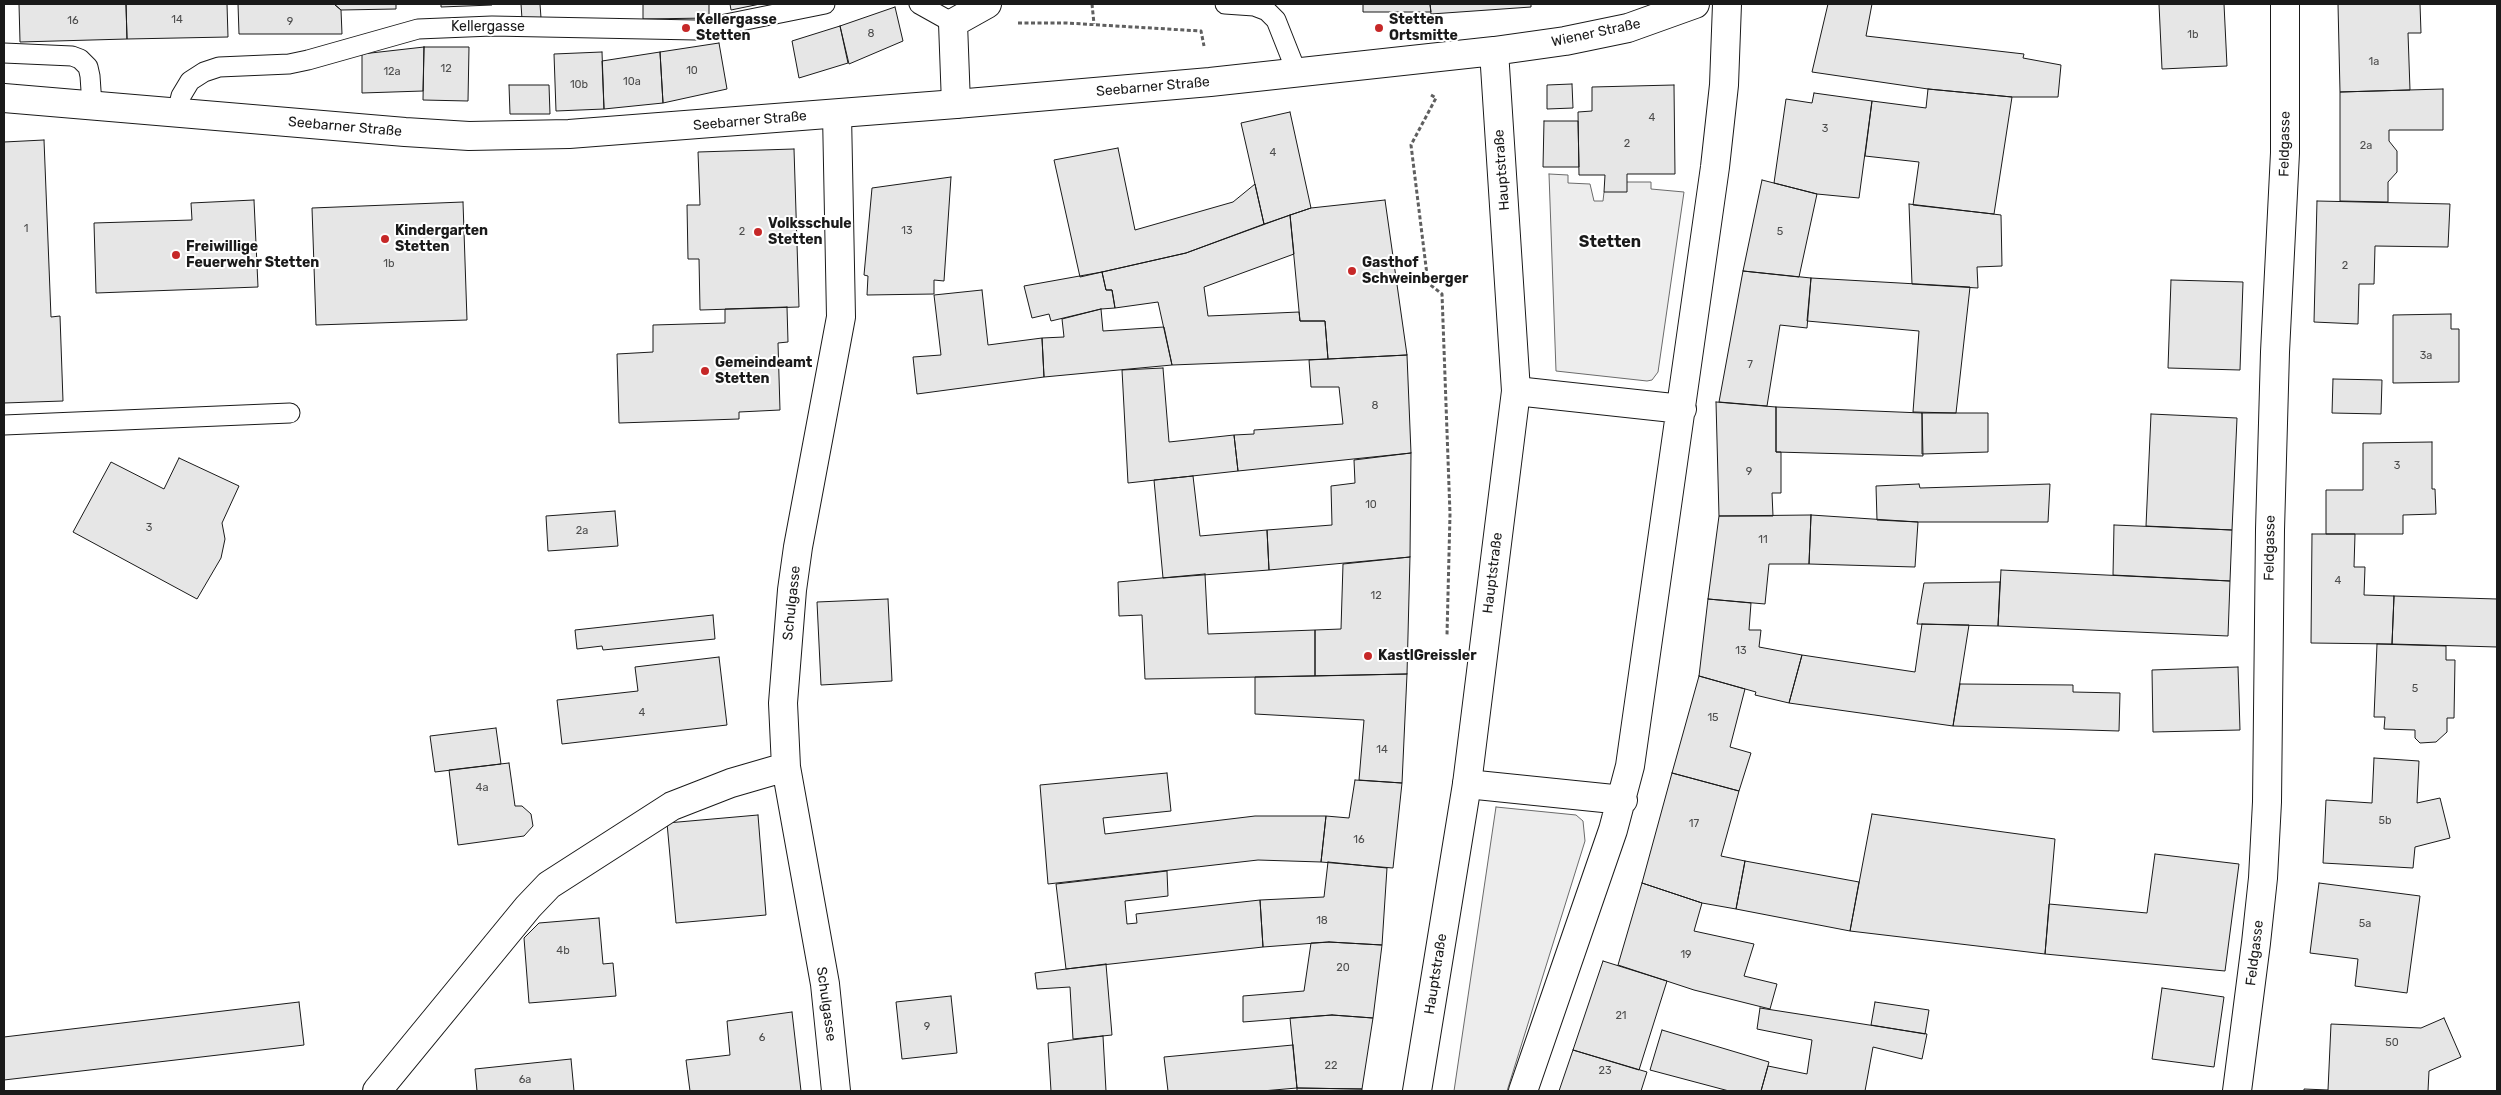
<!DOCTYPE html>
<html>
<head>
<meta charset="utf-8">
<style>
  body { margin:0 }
  #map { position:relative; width:2501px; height:1095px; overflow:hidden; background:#fff; font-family:Rubik,sans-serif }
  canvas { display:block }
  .frame { position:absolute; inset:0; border:5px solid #1a1a1a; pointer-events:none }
</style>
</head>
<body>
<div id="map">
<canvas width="2501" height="1095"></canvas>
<div class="frame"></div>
</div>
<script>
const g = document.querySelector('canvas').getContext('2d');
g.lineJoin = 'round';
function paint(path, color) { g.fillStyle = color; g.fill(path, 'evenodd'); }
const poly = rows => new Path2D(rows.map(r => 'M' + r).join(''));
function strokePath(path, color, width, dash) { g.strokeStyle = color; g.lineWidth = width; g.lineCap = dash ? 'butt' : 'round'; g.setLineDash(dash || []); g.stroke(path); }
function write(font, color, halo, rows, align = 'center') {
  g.font = font + ' Rubik,sans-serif'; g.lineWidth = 4; g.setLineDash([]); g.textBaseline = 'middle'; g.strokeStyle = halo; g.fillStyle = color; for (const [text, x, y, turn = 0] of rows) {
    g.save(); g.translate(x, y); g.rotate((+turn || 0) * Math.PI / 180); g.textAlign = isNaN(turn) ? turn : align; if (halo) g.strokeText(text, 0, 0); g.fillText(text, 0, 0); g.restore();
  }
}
const built = poly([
  [1549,174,1568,175,1568,183,1590,184,1594,201,1603,201,1604,192,1627,182,1651,182,1651,189,1684,192,1658,372,1652,380,1647,381,1556,371,1549,174],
  [1496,807,1576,815,1583,821,1585,841,1507,1091,1454,1091,1496,807]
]);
const building = poly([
  [19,4,126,4,127,39,20,42,19,4],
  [126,4,227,4,228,37,127,39,126,4],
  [238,4,334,4,341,10,342,34,239,34,238,4],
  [334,4,396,4,396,9,341,10,334,4],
  [441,4,492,4,492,5,441,7,441,4],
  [521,4,540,4,541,18,522,19,521,4],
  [643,4,709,4,709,18,643,19,643,4],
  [730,4,760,4,731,10,730,4],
  [1363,4,1430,4,1431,12,1363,12,1363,4],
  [1430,4,1531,4,1531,7,1431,14,1430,4],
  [1828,4,1872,4,1866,36,2024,54,2023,58,2061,65,2058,97,2012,97,1928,89,1812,72,1828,4],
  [2159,4,2224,4,2227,66,2162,69,2159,4],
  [2338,4,2420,4,2421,33,2408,33,2410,90,2340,92,2338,4],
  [895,7,903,41,849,64,840,26,895,7],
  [840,26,848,63,799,78,792,41,840,26],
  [719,43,727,89,663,103,660,52,719,43],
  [424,47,423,91,362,93,362,54,424,47],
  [424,47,469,47,468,101,423,100,424,47],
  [602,52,604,109,556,111,554,54,602,52],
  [660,52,663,103,604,109,602,61,660,52],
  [1572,84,1573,108,1547,109,1547,85,1572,84],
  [509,85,549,85,550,114,510,114,509,85],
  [1674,85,1675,174,1627,174,1627,192,1604,192,1605,175,1579,175,1578,112,1592,111,1592,87,1674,85],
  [1928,89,2012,97,1994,214,1913,205,1919,162,1865,156,1872,101,1926,108,1928,89],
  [2443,89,2443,130,2389,130,2389,141,2397,151,2397,172,2388,182,2388,202,2340,201,2340,92,2443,89],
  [1814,93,1872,101,1859,198,1817,194,1774,183,1786,99,1812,103,1814,93],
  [1290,112,1311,208,1264,224,1241,123,1290,112],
  [1544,121,1578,121,1579,167,1543,167,1544,121],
  [44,140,51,317,60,316,63,401,4,403,4,142,44,140],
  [1118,148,1135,230,1233,202,1255,184,1264,224,1186,253,1080,277,1054,160,1118,148],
  [794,149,799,307,700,310,699,259,688,259,687,205,700,205,698,152,794,149],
  [951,177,944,281,934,280,934,294,867,295,868,276,864,275,872,188,951,177],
  [1762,180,1817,194,1799,277,1743,271,1762,180],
  [254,200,258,287,96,293,94,223,192,220,191,203,254,200],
  [1385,200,1407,355,1328,359,1325,321,1300,321,1290,215,1311,208,1385,200],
  [2317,201,2450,204,2448,247,2375,246,2374,284,2359,284,2358,324,2314,322,2317,201],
  [463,202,467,320,316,325,312,208,463,202],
  [1909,204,2001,215,2002,266,1977,267,1978,288,1912,284,1909,204],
  [1290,215,1294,254,1204,287,1208,316,1299,312,1300,321,1325,321,1328,359,1172,365,1158,302,1115,308,1112,290,1106,290,1102,272,1186,253,1290,215],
  [1743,271,1811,278,1807,328,1780,325,1767,406,1719,402,1743,271],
  [1102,272,1106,290,1112,290,1115,308,1101,309,1051,321,1049,314,1032,318,1024,286,1102,272],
  [1811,278,1970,287,1956,413,1913,412,1919,331,1807,321,1811,278],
  [2171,280,2243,282,2240,370,2168,368,2171,280],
  [982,290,988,345,1042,338,1044,377,917,394,913,357,941,355,934,295,982,290],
  [787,307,788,342,778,343,780,410,739,412,739,419,619,423,617,354,653,352,653,325,725,323,725,309,787,307],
  [1101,309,1103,331,1164,327,1172,365,1044,377,1042,338,1064,337,1062,319,1101,309],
  [2451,314,2451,329,2459,329,2459,382,2393,383,2393,315,2451,314],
  [1407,355,1411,453,1238,471,1234,435,1254,434,1254,430,1343,424,1339,387,1311,387,1309,360,1407,355],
  [1163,368,1169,442,1234,435,1238,471,1128,483,1122,370,1163,368],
  [2333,379,2382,380,2381,414,2332,413,2333,379],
  [1716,402,1776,407,1776,452,1781,452,1781,493,1772,493,1773,516,1719,516,1716,402],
  [1776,407,1922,413,1923,456,1776,452,1776,407],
  [1922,413,1988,413,1988,452,1922,454,1922,413],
  [2151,414,2237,418,2232,530,2146,526,2151,414],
  [2432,442,2432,489,2435,489,2436,514,2403,515,2403,534,2326,534,2326,490,2363,490,2363,443,2432,442],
  [1411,453,1410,557,1269,570,1267,530,1332,525,1331,486,1355,483,1354,460,1411,453],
  [179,458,239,486,222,523,225,539,221,558,197,599,73,532,111,462,164,489,179,458],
  [1193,476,1200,536,1267,530,1269,570,1163,578,1154,480,1193,476],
  [1919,484,1920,488,2050,484,2048,522,1918,522,1877,520,1876,486,1919,484],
  [615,511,618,546,548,551,546,516,615,511],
  [1811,515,1809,564,1769,564,1765,604,1708,599,1719,516,1811,515],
  [1811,515,1918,522,1915,567,1809,564,1811,515],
  [2114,525,2232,530,2230,581,2113,575,2114,525],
  [2312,534,2355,534,2354,567,2365,567,2364,595,2394,596,2392,644,2311,643,2312,534],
  [1410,557,1407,674,1315,676,1315,630,1341,629,1343,564,1410,557],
  [2001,570,2230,581,2228,636,1998,626,2001,570],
  [1205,574,1208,634,1315,630,1315,676,1145,679,1142,615,1119,616,1118,582,1205,574],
  [2000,582,1998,626,1917,624,1924,583,2000,582],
  [2394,596,2497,599,2497,647,2392,644,2394,596],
  [888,599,892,681,821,685,817,602,888,599],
  [1708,599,1751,603,1749,630,1761,630,1759,647,1802,655,1789,703,1755,695,1756,692,1699,676,1708,599],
  [713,615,715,639,603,650,602,646,577,649,575,630,713,615],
  [1922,624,1969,625,1953,726,1789,703,1802,655,1915,672,1922,624],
  [2377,644,2446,646,2446,660,2455,660,2454,718,2447,718,2447,732,2436,742,2420,743,2415,738,2415,730,2384,729,2385,717,2374,717,2377,644],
  [719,657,727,725,562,744,557,700,638,691,635,667,719,657],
  [2238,667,2240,730,2153,732,2152,670,2238,667],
  [1407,674,1402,783,1359,780,1364,720,1255,714,1255,677,1407,674],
  [1699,676,1745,689,1730,747,1751,753,1739,791,1672,773,1699,676],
  [1960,684,2073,685,2073,692,2120,693,2119,731,1953,726,1960,684],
  [496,728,501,764,435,772,430,736,496,728],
  [2374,758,2419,761,2417,803,2440,798,2450,838,2415,847,2413,868,2323,863,2326,800,2372,803,2374,758],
  [509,763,515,806,522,806,531,814,533,826,524,836,458,845,449,770,509,763],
  [1167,773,1171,811,1103,818,1105,834,1255,816,1326,816,1321,862,1258,860,1048,884,1040,785,1167,773],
  [1672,773,1739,791,1721,856,1745,861,1736,909,1702,903,1642,883,1672,773],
  [1355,780,1402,783,1393,868,1321,862,1326,816,1349,818,1355,780],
  [1872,814,2055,839,2045,954,1850,931,1872,814],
  [758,815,766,915,676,923,667,823,758,815],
  [2155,854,2239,864,2225,971,2045,954,2049,904,2147,913,2155,854],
  [1745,861,1859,882,1850,931,1736,909,1745,861],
  [1328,862,1387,868,1382,945,1329,942,1263,947,1260,900,1324,897,1328,862],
  [1167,871,1168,896,1125,901,1127,924,1137,923,1136,914,1260,900,1263,947,1066,969,1056,884,1167,871],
  [1642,883,1702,903,1694,931,1754,944,1744,976,1777,984,1770,1009,1694,990,1618,965,1642,883],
  [2319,883,2420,896,2407,993,2355,986,2358,959,2310,953,2319,883],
  [599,918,603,964,613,963,616,996,529,1003,524,938,539,923,599,918],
  [1329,942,1382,945,1373,1018,1332,1015,1243,1022,1243,996,1304,991,1311,943,1329,942],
  [1603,961,1667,981,1639,1070,1573,1050,1603,961],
  [1106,964,1112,1035,1073,1039,1070,987,1037,989,1035,973,1106,964],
  [2162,988,2224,997,2214,1067,2152,1059,2162,988],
  [951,996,957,1053,902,1059,896,1002,951,996],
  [299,1002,304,1045,4,1080,4,1037,299,1002],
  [1875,1002,1929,1010,1925,1034,1871,1025,1875,1002],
  [1760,1008,1927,1034,1922,1059,1873,1047,1865,1091,1761,1091,1768,1066,1807,1074,1812,1040,1757,1029,1760,1008],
  [792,1012,801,1091,690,1091,686,1060,730,1055,727,1021,792,1012],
  [1332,1015,1373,1018,1362,1089,1297,1088,1290,1018,1332,1015],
  [2444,1018,2461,1057,2429,1071,2428,1091,2304,1091,2304,1089,2328,1090,2331,1024,2421,1028,2444,1018],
  [1662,1030,1769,1062,1761,1091,1729,1091,1650,1070,1662,1030],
  [1103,1036,1106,1091,1051,1091,1048,1043,1103,1036],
  [1293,1045,1297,1088,1262,1091,1168,1091,1164,1057,1293,1045],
  [1573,1050,1647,1072,1641,1091,1559,1091,1573,1050],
  [571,1059,574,1091,477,1091,475,1069,571,1059],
  [1297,1088,1362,1089,1362,1091,1297,1091,1297,1088]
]);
const path = poly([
  [1092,4,1094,24],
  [1018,23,1066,23,1201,31,1204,46],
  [1431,95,1436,98,1411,145,1428,283,1442,294,1450,514,1447,635]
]);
const service = poly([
  [919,4,953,23],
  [1225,4,1254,6,1267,11,1276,20,1297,73],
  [4,53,72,56,80,59,88,67,90,76,92,105],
  [177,112,181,96,190,81,204,72,219,67,289,64,308,60,418,29,492,26,696,30,825,4],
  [4,425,290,413]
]);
const minor = poly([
  [956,104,953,23,987,4],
  [1516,391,1682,409],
  [1467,784,1623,800],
  [377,1091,528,907,549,885,672,806,731,783,786,767],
  [836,1091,825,984,786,767,783,703,792,590,798,547,841,317,837,114],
  [1523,1091,1613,830,1630,766,1715,167,1724,85,1727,4],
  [2237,1091,2256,943,2263,878,2267,802,2270,530,2275,352,2285,153,2285,4]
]);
const secondary = poly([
  [4,98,405,132,469,136,569,134,956,104,1210,82,1494,51,1565,41,1628,28,1695,4],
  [1417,1091,1467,784,1516,391,1494,51]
]);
const markers = [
  [686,28,5,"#c62828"],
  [1379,28,5,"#c62828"],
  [758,232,5,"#c62828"],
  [385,239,5,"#c62828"],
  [176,255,5,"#c62828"],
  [1352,271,5,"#c62828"],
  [705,371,5,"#c62828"],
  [1368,656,5,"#c62828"]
];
const numberNames = [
  ["14",177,20],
  ["16",73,21],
  ["9",290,22],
  ["8",871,34],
  ["1b",2193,35],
  ["1a",2374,62],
  ["12",446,69],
  ["10",692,71],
  ["12a",392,72],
  ["10a",632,82],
  ["10b",579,85],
  ["4",1652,118],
  ["3",1825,129],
  ["2",1627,144],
  ["2a",2366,146],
  ["4",1273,153],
  ["1",26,229],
  ["13",907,231],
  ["2",742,232],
  ["5",1780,232],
  ["1b",389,264],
  ["2",2345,266],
  ["3a",2426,356],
  ["7",1750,365],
  ["8",1375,406],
  ["3",2397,466],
  ["9",1749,472],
  ["10",1371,505],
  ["3",149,528],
  ["2a",582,531],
  ["11",1763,540],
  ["4",2338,581],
  ["12",1376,596],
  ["13",1741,651],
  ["5",2415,689],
  ["4",642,713],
  ["15",1713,718],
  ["14",1382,750],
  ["4a",482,788],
  ["5b",2385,821],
  ["17",1694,824],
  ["16",1359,840],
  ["18",1322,921],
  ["5a",2365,924],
  ["4b",563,951],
  ["19",1686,955],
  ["20",1343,968],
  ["21",1621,1016],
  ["9",927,1027],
  ["6",762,1038],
  ["50",2392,1043],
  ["22",1331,1066],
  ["23",1605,1071],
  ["6a",525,1080]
];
const poiNames = [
  ["Kellergasse",696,20],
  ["Stetten",696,36],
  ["Stetten",1389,20],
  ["Ortsmitte",1389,36],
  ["Volksschule",768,224],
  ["Stetten",768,240],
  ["Kindergarten",395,231],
  ["Stetten",395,247],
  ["Freiwillige",186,247],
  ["Feuerwehr Stetten",186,263],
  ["Gasthof",1362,263],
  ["Schweinberger",1362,279],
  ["Gemeindeamt",715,363],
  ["Stetten",715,379],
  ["KastlGreissler",1378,656]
];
const streetNames = [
  ["Kellergasse",488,27],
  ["Wiener Straße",1596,33,-12],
  ["Seebarner Straße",1153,87,-5],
  ["Seebarner Straße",750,121,-5],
  ["Seebarner Straße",345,127,5],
  ["Feldgasse",2285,144,-89],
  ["Hauptstraße",1502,170,-94],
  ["Feldgasse",2270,548,-89],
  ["Hauptstraße",1493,573,-83],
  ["Schulgasse",792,603,-84],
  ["Feldgasse",2255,953,-83],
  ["Hauptstraße",1436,974,-81],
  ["Schulgasse",826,1004,82]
];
const quarterNames = [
  ["Stetten",1610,242]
];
paint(built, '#ededed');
strokePath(built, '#6a6a6a', 1);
paint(building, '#e6e6e6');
strokePath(building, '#1a1a1a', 1);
strokePath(service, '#1a1a1a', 21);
strokePath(minor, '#1a1a1a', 30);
strokePath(secondary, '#1a1a1a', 30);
strokePath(path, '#5f5f5f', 3, [4, 2.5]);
strokePath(service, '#fff', 19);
strokePath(minor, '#fff', 28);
strokePath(secondary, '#fff', 28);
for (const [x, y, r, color] of markers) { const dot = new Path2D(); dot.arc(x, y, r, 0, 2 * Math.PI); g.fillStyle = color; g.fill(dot); strokePath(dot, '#fff', 2); }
write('11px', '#4d4d4d', null, numberNames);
write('bold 14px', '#1a1a1a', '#fff', poiNames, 'left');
write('14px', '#1a1a1a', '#fff', streetNames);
write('bold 16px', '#1a1a1a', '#fff', quarterNames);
</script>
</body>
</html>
